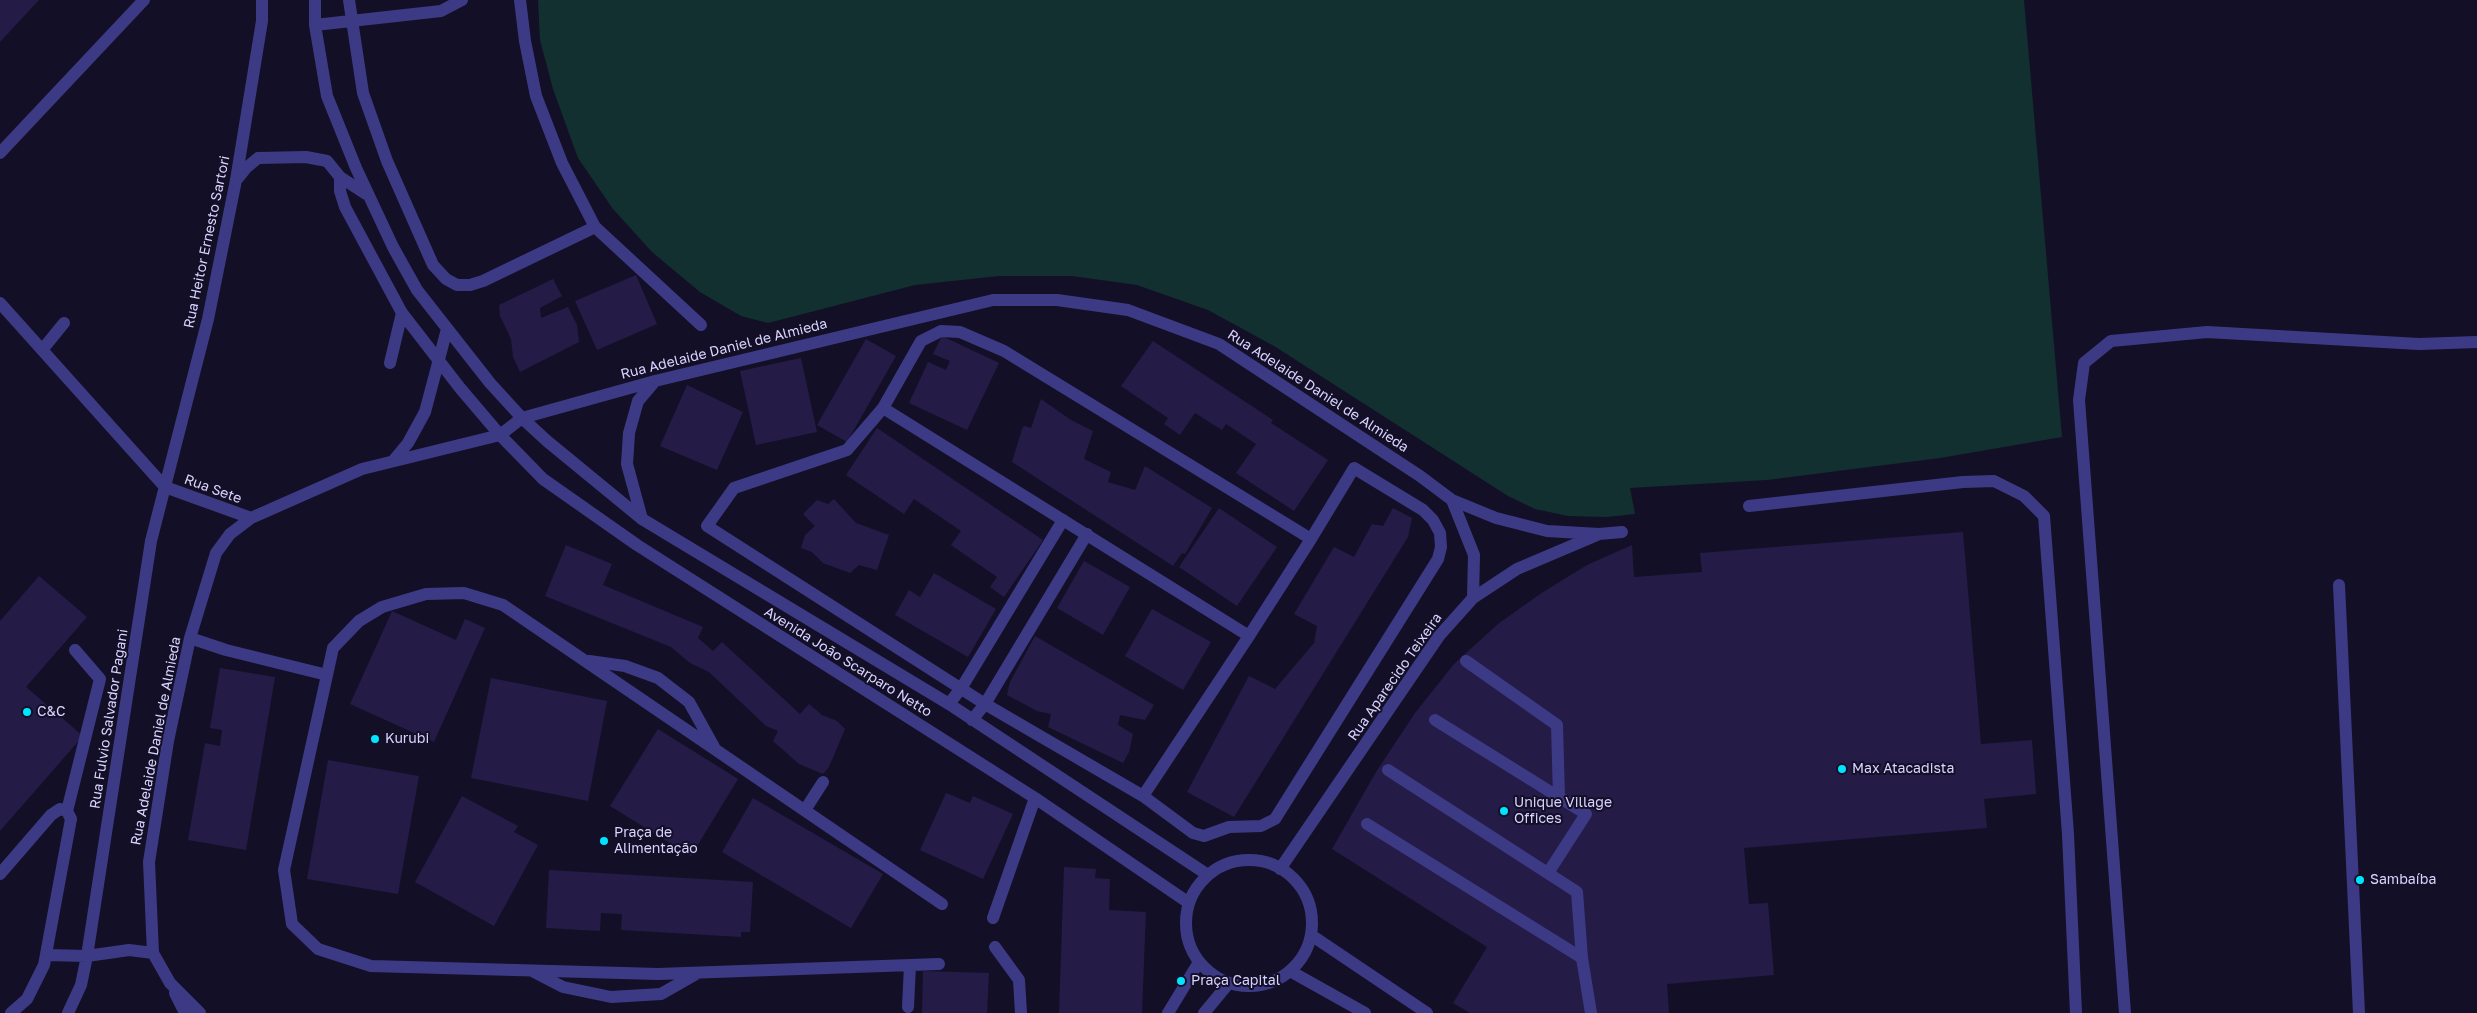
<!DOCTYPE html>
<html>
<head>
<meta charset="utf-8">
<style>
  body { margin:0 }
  canvas { display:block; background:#130f26 }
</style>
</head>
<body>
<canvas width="2477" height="1013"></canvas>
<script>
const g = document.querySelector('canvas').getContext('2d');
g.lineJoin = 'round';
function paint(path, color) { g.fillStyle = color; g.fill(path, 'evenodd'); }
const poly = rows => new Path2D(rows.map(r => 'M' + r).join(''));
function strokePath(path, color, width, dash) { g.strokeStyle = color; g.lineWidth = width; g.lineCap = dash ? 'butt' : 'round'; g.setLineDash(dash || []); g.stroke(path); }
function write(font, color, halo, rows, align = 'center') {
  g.font = font + ' "Golos Text",sans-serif'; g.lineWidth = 4; g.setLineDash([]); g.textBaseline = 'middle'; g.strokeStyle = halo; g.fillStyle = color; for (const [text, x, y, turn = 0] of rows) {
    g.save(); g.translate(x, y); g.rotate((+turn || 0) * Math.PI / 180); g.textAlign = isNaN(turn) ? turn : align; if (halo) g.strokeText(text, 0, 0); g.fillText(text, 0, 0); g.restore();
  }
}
const green = poly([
  [538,0,2024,0,2062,437,1940,458,1767,480,1630,488,1635,514,1607,517,1568,516,1535,509,1508,496,1274,346,1208,310,1137,285,1072,276,999,276,915,285,768,323,741,316,700,292,652,252,613,209,578,158,553,89,540,40]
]);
const building = poly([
  [0,0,39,0,0,42],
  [636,275,657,324,597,350,575,301],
  [553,279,562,296,540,308,541,318,568,307,577,325,579,342,520,372,513,357,511,339,500,316,499,305],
  [942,336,999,363,967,430,909,403,928,362,946,370,950,361,933,354],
  [866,339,896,356,847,442,817,425],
  [1153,341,1273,420,1271,423,1328,460,1294,511,1236,473,1256,444,1226,424,1222,430,1195,413,1180,435,1164,424,1168,418,1121,386],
  [801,358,817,432,756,445,740,371],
  [687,385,743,412,717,470,660,446],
  [1041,399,1071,420,1093,431,1084,459,1111,472,1108,482,1135,490,1145,466,1212,508,1185,554,1182,553,1173,566,1012,462,1022,429,1024,426,1031,428],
  [877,428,1043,540,1004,597,990,587,997,577,951,545,961,531,914,499,904,514,846,475],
  [834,499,856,523,889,535,877,570,859,565,850,573,823,563,812,552,801,548,805,535,815,526,803,514,817,500,828,504],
  [1219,508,1277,547,1237,606,1179,567],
  [1393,508,1412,518,1408,537,1234,817,1187,792,1249,676,1275,689,1314,643,1317,626,1294,614,1334,547,1354,557,1372,524,1383,526],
  [1963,532,1981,744,2032,740,2036,794,1984,799,1987,828,1744,848,1749,904,1768,903,1774,975,1667,984,1669,1013,1470,1013,1453,1003,1487,947,1332,849,1376,772,1415,713,1454,664,1498,624,1540,594,1587,565,1632,545,1634,577,1702,572,1700,553],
  [566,545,612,564,603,585,703,627,698,638,713,651,722,642,800,714,809,704,822,715,837,721,845,729,829,767,823,774,799,764,773,741,778,731,766,726,709,672,690,663,671,647,545,596],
  [1084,561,1130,587,1103,635,1057,608],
  [934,573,996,609,968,657,895,615,909,590,920,597],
  [39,576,87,617,26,687,83,736,0,831,0,621],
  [1152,609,1211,642,1183,690,1125,656],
  [392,611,456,640,465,619,485,628,434,742,350,704],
  [1035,636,1154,705,1145,720,1120,715,1118,725,1133,734,1129,752,1123,763,1048,727,1051,714,1037,711,1007,695,1010,682],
  [220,668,275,677,246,850,188,840,205,743,220,746,222,730,210,728],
  [491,678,607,701,588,801,471,778],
  [658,729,738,779,691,856,610,806],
  [328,760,419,776,398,894,307,879],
  [946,793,970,803,973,796,1013,814,983,879,920,850],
  [462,796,518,826,514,832,538,845,494,926,415,882],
  [753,798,883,874,851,928,722,852],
  [1064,867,1096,869,1095,878,1110,879,1109,910,1146,912,1142,1013,1059,1013],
  [549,870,753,882,750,932,741,932,741,937,621,930,622,914,601,913,600,931,546,928],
  [923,971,989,973,987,1013,922,1013]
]);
const minor = poly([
  [315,0,315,25,327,96,356,168,393,247,417,290,490,383,522,418,547,441,642,519,949,704,1208,875],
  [349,0,363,93,387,161,433,265,446,279,457,285,470,285,483,281,595,227],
  [520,0,525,41,536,96,562,163,595,227,701,325],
  [315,25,441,11,462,0],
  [0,153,144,0],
  [340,177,340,191,345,207,402,313,460,388,500,435,543,479,637,545,1035,798,1189,903],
  [238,178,246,168,258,158,306,157,327,161,340,177,366,194],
  [0,303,165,487,251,518],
  [42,350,64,323],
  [390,363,402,313],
  [883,408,1249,636],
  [393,461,408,443,425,412,447,329],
  [1452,500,1474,555,1473,598],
  [1749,506,1963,482,1994,481,2024,496,2044,516,2068,834,2076,1013],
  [642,519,627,464,629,433,638,401,655,381],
  [2339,585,2359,1013],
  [190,638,226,650,327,675],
  [589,661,625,666,658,678,689,702,714,747],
  [1466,661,1557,725,1559,797],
  [949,704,962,687,1063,520],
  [972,720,985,704,1087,534],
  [1435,720,1586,814,1548,873],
  [1388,770,1577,892,1582,958,1591,1013],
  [1143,796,1249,636,1311,539,1354,468,1423,510,1433,520,1440,533,1441,547,1438,559,1275,819,1261,826,1229,827,1204,836,1193,833,1143,796,985,704,707,526,734,488,847,450,883,408,921,341,941,331,960,332,1004,351,1311,539],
  [805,810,823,782],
  [67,811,100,679,75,650],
  [1367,824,1582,958],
  '1186 923a63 63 0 1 1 126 0a63 63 0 1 1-126 0Z',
  [1280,869,1439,636,1473,598,1517,569,1597,535],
  [0,874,51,815,60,809,67,811,71,819,44,965,27,999,11,1013],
  [993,918,1035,798],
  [1311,935,1427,1013],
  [995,947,1019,980,1021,1013],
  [46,955,87,956,151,541,208,319,236,180,262,21,262,0],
  [939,964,658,974,371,966,318,949,292,924,284,870,333,648,359,621,382,607,426,594,464,593,503,605,942,904],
  [1290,971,1365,1013],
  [534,972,563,987,611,997,661,994,696,974],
  [175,993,185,1013],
  [908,1007,910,965],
  [68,1013,81,985,87,956,129,950,153,953],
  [200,1013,170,983,153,953,149,862,168,741,190,638,216,553,230,534,251,518,362,469,500,435,522,418,655,381,993,300,1057,300,1128,310,1219,344,1420,476,1452,500,1496,518,1547,531,1599,534,1622,532],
  [1168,1013,1199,962],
  [1204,1013,1229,983],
  [2125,1013,2079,400,2084,363,2111,341,2207,332,2419,344,2477,342]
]);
const markers = [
  [27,712,5,"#00e5ff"],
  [375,739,5,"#00e5ff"],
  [1842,769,5,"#00e5ff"],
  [1504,811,5,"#00e5ff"],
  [604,841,5,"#00e5ff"],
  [2360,880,5,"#00e5ff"],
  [1181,981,5,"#00e5ff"]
];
const streetNames = [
  ["Rua Heitor Ernesto Sartori",207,242,-78],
  ["Rua Adelaide Daniel de Almieda",724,349,-14],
  ["Rua Adelaide Daniel de Almieda",1318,391,33],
  ["Rua Sete",213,489,20],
  ["Avenida João Scarparo Netto",848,662,32],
  ["Rua Aparecido Teixeira",1395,677,-55],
  ["Rua Fulvio Salvador Pagani",109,719,-81],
  ["Rua Adelaide Daniel de Almieda",156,741,-79]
];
const poiNames = [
  ["C&C",37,712],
  ["Kurubi",385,739],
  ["Max Atacadista",1852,769],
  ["Unique Village",1514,803],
  ["Offices",1514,819],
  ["Praça de",614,833],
  ["Alimentação",614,849],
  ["Sambaíba",2370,880],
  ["Praça Capital",1191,981]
];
paint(green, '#12302f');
paint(building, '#241b47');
strokePath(minor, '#3d3a85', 12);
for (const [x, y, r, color] of markers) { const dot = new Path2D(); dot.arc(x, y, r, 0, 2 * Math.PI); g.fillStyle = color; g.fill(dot); strokePath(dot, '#130f26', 2); }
write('14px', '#d9d4ff', '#130f26', streetNames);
write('14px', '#d9d4ff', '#130f26', poiNames, 'left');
</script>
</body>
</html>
